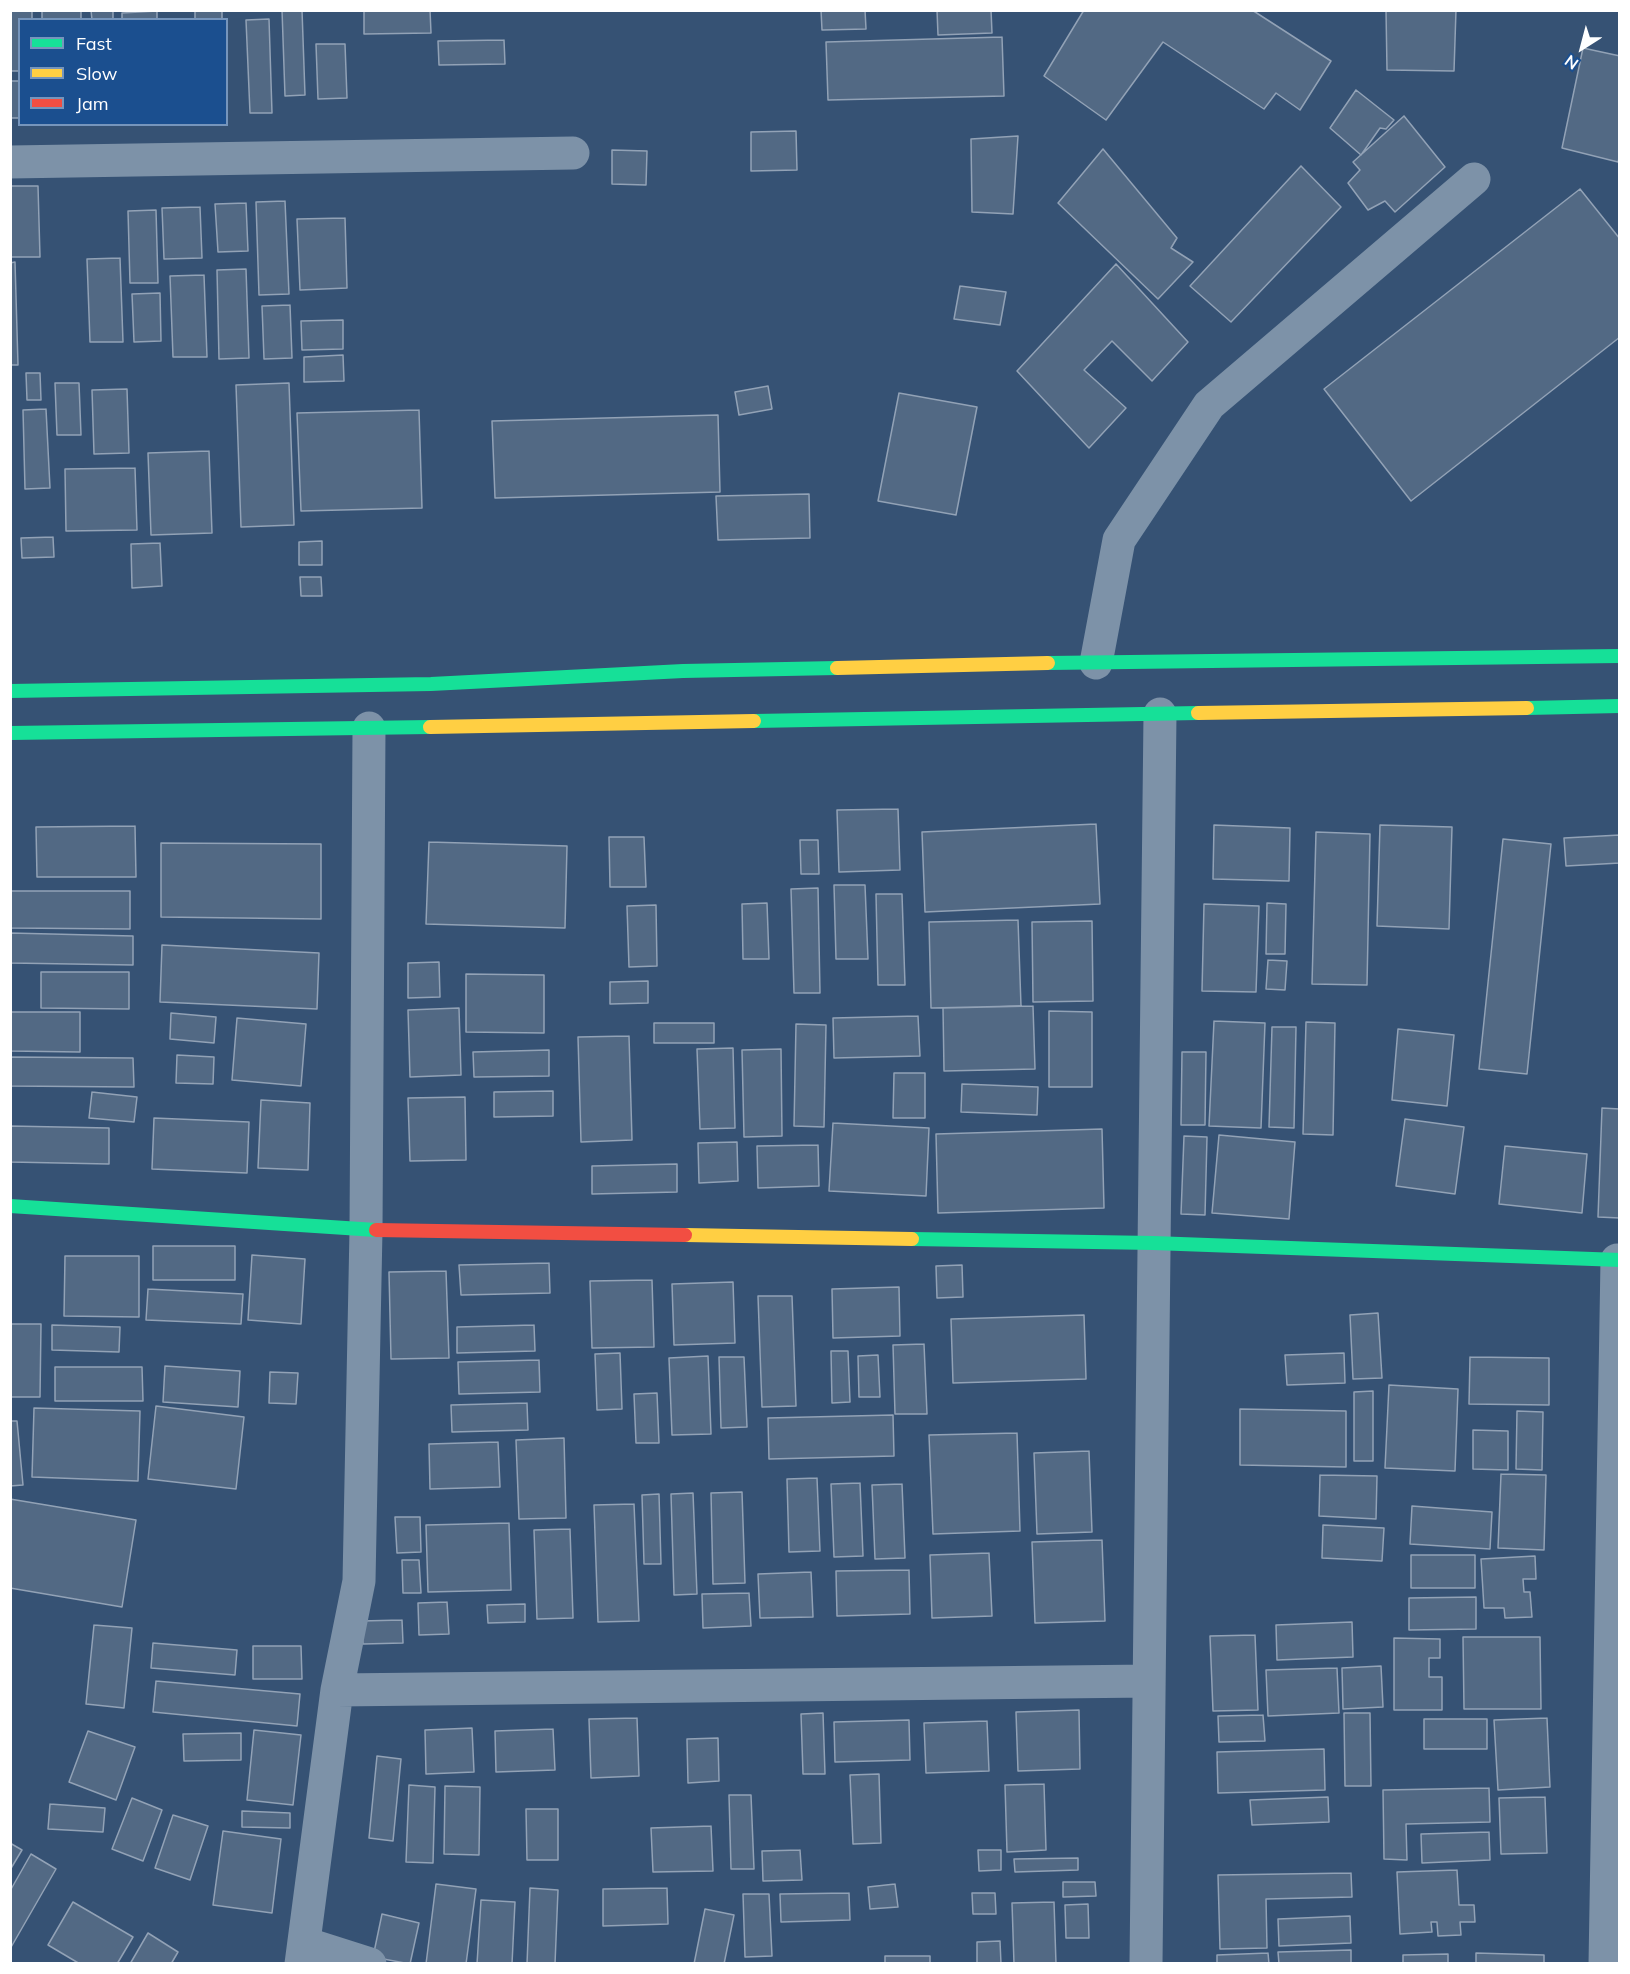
<!DOCTYPE html>
<html>
<head>
<meta charset="utf-8">
<style>
  body { margin:0 }
  #map { position:relative; width:1630px; height:1974px; overflow:hidden; background:#365274; font-family:Mulish,sans-serif }
  canvas { display:block }
  .frame { position:absolute; inset:0; border:12px solid #fff; pointer-events:none }
  .legend { position:absolute; left:18px; top:18px; width:210px; height:108px; box-sizing:border-box; background:#1b4f8f; border:2px solid #7695bc; margin:0; padding:8px 10px; list-style:none; font-size:18px; color:#fff }
  .legend li { display:flex; align-items:center; gap:12px; height:30px }
  .legend b { width:30px; border:2px solid #7695bc }
  .north { position:absolute; left:1552px; top:18px; width:60px; height:60px; -webkit-text-stroke:4px #1b4f8f; paint-order:stroke; rotate:216deg; font-size:16px; font-weight:700; line-height:24px; text-align:center; color:#fff }
  .north::after { content:''; display:block; margin:auto; width:21px; height:27px; background:#fff; clip-path:polygon(50% 0,100% 100%,50% 72%,0 100%) }
</style>
</head>
<body>
<div id="map">
<canvas width="1630" height="1974"></canvas>
<div class="frame"></div>
<ul class="legend">
<li><b style="height:8px;background:#16e098"></b>Fast</li>
<li><b style="height:8px;background:#ffcf43"></b>Slow</li>
<li><b style="height:8px;background:#f24e42"></b>Jam</li>
</ul>
<div class="north">N</div>
</div>
<script>
const g = document.querySelector('canvas').getContext('2d');
g.lineJoin = 'round';
function paint(path, color) { g.fillStyle = color; g.fill(path, 'evenodd'); }
const poly = rows => new Path2D(rows.map(r => 'M' + r).join(''));
function strokePath(path, color, width, dash) { g.strokeStyle = color; g.lineWidth = width; g.lineCap = dash ? 'butt' : 'round'; g.setLineDash(dash || []); g.stroke(path); }
const building = poly([
  [10,10,32,10,32,20,20,20,20,71,10,71,10,10],
  [42,10,81,10,81,20,42,20,42,10],
  [91,10,113,10,113,20,92,20,91,10],
  [195,10,222,10,222,20,195,20,195,10],
  [282,10,302,10,305,95,285,96,282,10],
  [364,10,430,10,431,33,364,34,364,10],
  [821,10,865,10,866,29,822,30,821,10],
  [937,10,991,10,992,33,938,35,937,10],
  [1084,10,1252,10,1331,61,1300,110,1276,93,1264,109,1163,42,1106,120,1044,76,1084,10],
  [1386,10,1456,10,1454,71,1387,70,1386,10],
  [157,11,157,20,122,20,122,13,157,11],
  [269,19,272,113,250,113,246,20,269,19],
  [1002,37,1004,96,828,100,826,42,1002,37],
  [504,40,505,64,439,65,438,41,504,40],
  [316,44,345,44,347,98,318,99,316,44],
  [1583,48,1620,56,1620,155,1618,162,1562,148,1583,48],
  [10,81,20,81,20,118,10,118,10,81],
  [1356,90,1394,120,1386,129,1380,128,1361,155,1330,128,1356,90],
  [1404,116,1445,167,1395,212,1385,201,1368,210,1348,183,1360,170,1353,162,1404,116],
  [796,131,797,170,751,171,751,132,796,131],
  [1018,136,1013,214,972,212,971,139,1018,136],
  [1103,149,1177,238,1171,248,1193,262,1158,299,1058,203,1103,149],
  [612,150,647,151,646,185,612,184,612,150],
  [1301,166,1341,207,1231,322,1190,286,1301,166],
  [10,186,38,186,40,257,10,257,10,186],
  [1580,189,1620,239,1620,337,1411,501,1324,389,1580,189],
  [285,201,289,294,259,295,256,202,285,201],
  [246,203,248,251,218,252,215,204,246,203],
  [200,207,202,258,164,259,162,208,200,207],
  [156,210,158,283,130,283,128,211,156,210],
  [345,218,347,288,300,290,297,219,345,218],
  [120,258,123,342,90,342,87,259,120,258],
  [15,262,18,365,10,365,10,263,15,262],
  [1116,264,1188,342,1152,381,1112,341,1084,370,1126,408,1089,448,1017,371,1116,264],
  [246,269,249,358,219,359,217,270,246,269],
  [204,275,207,357,173,357,170,276,204,275],
  [960,286,1006,292,1000,325,954,319,960,286],
  [160,293,161,341,134,342,132,294,160,293],
  [290,305,292,358,264,359,262,306,290,305],
  [343,320,343,349,302,350,301,321,343,320],
  [343,355,344,381,304,382,304,357,343,355],
  [26,373,40,373,41,400,27,400,26,373],
  [55,383,79,383,81,435,57,435,55,383],
  [289,383,294,525,241,527,236,385,289,383],
  [768,386,772,409,739,415,735,392,768,386],
  [127,389,129,453,94,454,92,390,127,389],
  [899,393,977,407,956,515,878,501,899,393],
  [46,409,50,488,25,489,23,410,46,409],
  [419,410,422,508,301,511,297,413,419,410],
  [718,415,720,492,495,498,492,421,718,415],
  [209,451,212,533,151,535,148,453,209,451],
  [135,468,137,530,66,531,65,469,135,468],
  [809,494,810,538,718,540,716,496,809,494],
  [53,537,54,557,22,558,21,538,53,537],
  [322,541,322,565,299,565,299,542,322,541],
  [160,543,162,586,132,588,131,544,160,543],
  [300,577,321,577,322,596,301,596,300,577],
  [898,809,900,870,839,872,837,810,898,809],
  [1096,824,1100,904,925,912,922,832,1096,824],
  [1214,825,1290,828,1289,881,1213,879,1214,825],
  [1380,825,1452,827,1449,929,1377,926,1380,825],
  [135,826,136,877,37,877,36,827,135,826],
  [1316,832,1370,834,1367,985,1312,984,1316,832],
  [1620,835,1620,863,1566,866,1564,838,1620,835],
  [609,837,644,837,646,887,610,887,609,837],
  [1503,839,1551,844,1527,1074,1479,1069,1503,839],
  [800,840,818,840,819,874,801,874,800,840],
  [429,842,567,846,565,928,426,924,429,842],
  [161,843,321,844,321,919,161,917,161,843],
  [834,885,865,885,868,959,836,959,834,885],
  [818,888,820,993,794,993,791,889,818,888],
  [10,891,130,891,130,929,10,928,10,891],
  [876,894,902,894,905,985,878,985,876,894],
  [767,903,769,959,743,959,742,904,767,903],
  [1267,903,1286,904,1285,954,1266,954,1267,903],
  [1204,904,1259,906,1256,992,1202,991,1204,904],
  [656,905,657,966,629,967,627,906,656,905],
  [1018,920,1021,1006,931,1008,929,922,1018,920],
  [1092,921,1093,1001,1033,1002,1032,922,1092,921],
  [10,933,133,936,133,965,10,963,10,933],
  [162,945,319,953,317,1009,160,1002,162,945],
  [1268,960,1287,961,1285,990,1266,989,1268,960],
  [439,962,440,997,408,998,408,963,439,962],
  [41,972,129,972,129,1009,41,1008,41,972],
  [466,974,544,975,544,1033,466,1032,466,974],
  [648,981,648,1003,610,1004,610,982,648,981],
  [1033,1006,1035,1069,944,1071,943,1008,1033,1006],
  [459,1008,461,1075,410,1077,408,1010,459,1008],
  [1049,1011,1092,1012,1092,1087,1049,1087,1049,1011],
  [10,1012,80,1012,80,1052,10,1051,10,1012],
  [171,1013,216,1017,214,1043,170,1039,171,1013],
  [918,1016,920,1056,834,1058,833,1018,918,1016],
  [237,1018,306,1024,301,1086,232,1080,237,1018],
  [1214,1021,1265,1023,1261,1128,1209,1126,1214,1021],
  [1306,1022,1335,1023,1333,1135,1303,1134,1306,1022],
  [654,1023,714,1023,714,1043,654,1043,654,1023],
  [796,1024,826,1025,824,1127,794,1126,796,1024],
  [1272,1027,1296,1027,1294,1128,1269,1127,1272,1027],
  [1398,1029,1454,1035,1447,1106,1392,1100,1398,1029],
  [629,1036,632,1140,581,1142,578,1037,629,1036],
  [733,1048,735,1128,700,1129,697,1049,733,1048],
  [781,1049,782,1136,744,1137,742,1050,781,1049],
  [549,1050,549,1076,474,1077,473,1052,549,1050],
  [1182,1052,1206,1052,1205,1125,1181,1125,1182,1052],
  [177,1055,214,1057,213,1084,176,1083,177,1055],
  [10,1057,133,1058,134,1087,10,1086,10,1057],
  [894,1073,925,1073,925,1118,893,1118,894,1073],
  [962,1084,1038,1087,1037,1115,961,1112,962,1084],
  [553,1091,553,1116,494,1117,494,1092,553,1091],
  [92,1092,137,1097,134,1122,89,1118,92,1092],
  [465,1097,466,1160,410,1161,408,1098,465,1097],
  [261,1100,310,1103,308,1170,258,1168,261,1100],
  [1602,1108,1620,1109,1620,1218,1598,1217,1602,1108],
  [154,1118,249,1122,247,1173,152,1169,154,1118],
  [1405,1119,1464,1127,1455,1194,1396,1186,1405,1119],
  [833,1123,929,1128,926,1196,829,1191,833,1123],
  [10,1126,109,1128,109,1164,10,1162,10,1126],
  [1102,1129,1104,1208,938,1213,936,1134,1102,1129],
  [1219,1135,1295,1142,1289,1219,1212,1213,1219,1135],
  [1184,1136,1207,1137,1205,1215,1181,1214,1184,1136],
  [737,1142,738,1181,699,1183,698,1143,737,1142],
  [818,1145,819,1186,758,1188,757,1146,818,1145],
  [1505,1146,1587,1154,1582,1213,1499,1204,1505,1146],
  [677,1164,677,1192,592,1194,592,1166,677,1164],
  [153,1246,235,1246,235,1280,153,1280,153,1246],
  [252,1255,305,1259,301,1324,248,1320,252,1255],
  [65,1256,139,1256,139,1317,64,1316,65,1256],
  [549,1263,550,1293,461,1295,459,1265,549,1263],
  [962,1265,963,1297,937,1298,936,1266,962,1265],
  [446,1271,449,1358,391,1359,389,1272,446,1271],
  [652,1280,654,1347,592,1348,590,1281,652,1280],
  [733,1282,735,1343,674,1345,672,1284,733,1282],
  [899,1287,900,1336,833,1338,832,1289,899,1287],
  [148,1289,243,1294,241,1324,146,1320,148,1289],
  [758,1296,792,1296,796,1406,762,1407,758,1296],
  [1378,1313,1382,1378,1353,1379,1350,1315,1378,1313],
  [1084,1315,1086,1379,953,1383,951,1319,1084,1315],
  [10,1324,41,1324,40,1397,10,1397,10,1324],
  [52,1325,120,1327,119,1352,52,1350,52,1325],
  [534,1325,535,1351,457,1353,457,1327,534,1325],
  [924,1344,927,1414,895,1414,893,1345,924,1344],
  [831,1351,848,1351,850,1402,832,1403,831,1351],
  [620,1353,622,1409,597,1410,595,1354,620,1353],
  [1344,1353,1345,1383,1287,1385,1285,1355,1344,1353],
  [878,1355,880,1397,859,1397,858,1356,878,1355],
  [708,1356,711,1434,672,1435,669,1358,708,1356],
  [719,1357,744,1357,747,1427,721,1428,719,1357],
  [1470,1357,1549,1358,1549,1405,1469,1404,1470,1357],
  [539,1360,540,1392,459,1394,458,1362,539,1360],
  [165,1366,240,1371,238,1407,163,1402,165,1366],
  [55,1367,142,1367,143,1401,55,1401,55,1367],
  [270,1372,298,1373,296,1404,269,1403,270,1372],
  [1389,1385,1458,1389,1455,1471,1385,1468,1389,1385],
  [1373,1391,1373,1461,1354,1461,1354,1392,1373,1391],
  [657,1393,659,1443,636,1443,634,1394,657,1393],
  [527,1403,528,1430,452,1432,451,1405,527,1403],
  [156,1406,244,1417,236,1489,148,1479,156,1406],
  [34,1408,140,1411,138,1481,32,1477,34,1408],
  [1240,1409,1346,1411,1346,1467,1240,1465,1240,1409],
  [1517,1411,1543,1412,1542,1470,1516,1469,1517,1411],
  [893,1415,894,1456,769,1459,768,1418,893,1415],
  [10,1421,17,1421,23,1485,10,1486,10,1421],
  [1473,1430,1508,1431,1508,1470,1473,1469,1473,1430],
  [1017,1433,1020,1531,933,1534,929,1435,1017,1433],
  [564,1438,566,1518,519,1519,516,1440,564,1438],
  [498,1442,500,1487,430,1489,429,1444,498,1442],
  [1089,1451,1092,1532,1037,1534,1034,1453,1089,1451],
  [1501,1474,1546,1475,1544,1550,1498,1548,1501,1474],
  [1320,1475,1377,1476,1376,1519,1319,1516,1320,1475],
  [817,1478,820,1551,789,1552,787,1479,817,1478],
  [860,1483,863,1556,834,1557,831,1484,860,1483],
  [902,1484,905,1558,875,1559,872,1485,902,1484],
  [742,1492,745,1583,713,1584,711,1493,742,1492],
  [693,1493,697,1594,674,1595,671,1494,693,1493],
  [659,1494,661,1564,644,1564,642,1495,659,1494],
  [10,1499,136,1520,122,1607,10,1588,10,1499],
  [634,1504,639,1621,598,1622,594,1505,634,1504],
  [1412,1506,1492,1512,1490,1549,1410,1544,1412,1506],
  [395,1517,420,1517,421,1552,397,1553,395,1517],
  [509,1523,511,1590,428,1592,426,1525,509,1523],
  [1323,1525,1384,1528,1382,1561,1322,1558,1323,1525],
  [570,1529,573,1618,537,1619,534,1530,570,1529],
  [1102,1540,1105,1621,1035,1623,1032,1542,1102,1540],
  [989,1553,992,1616,932,1618,930,1555,989,1553],
  [1411,1555,1475,1555,1475,1588,1411,1588,1411,1555],
  [1535,1556,1536,1579,1523,1579,1524,1592,1530,1592,1532,1617,1505,1618,1504,1608,1484,1608,1481,1559,1535,1556],
  [402,1560,419,1560,421,1593,403,1593,402,1560],
  [909,1570,910,1614,837,1616,836,1571,909,1570],
  [811,1572,813,1617,760,1618,758,1574,811,1572],
  [749,1593,751,1626,703,1628,702,1594,749,1593],
  [1476,1597,1476,1629,1409,1630,1409,1598,1476,1597],
  [447,1602,449,1634,419,1635,418,1603,447,1602],
  [525,1604,525,1622,488,1623,487,1605,525,1604],
  [402,1620,403,1643,363,1644,361,1621,402,1620],
  [1352,1622,1353,1657,1277,1660,1276,1625,1352,1622],
  [94,1625,132,1628,124,1708,86,1704,94,1625],
  [1255,1635,1258,1710,1213,1711,1210,1636,1255,1635],
  [1463,1637,1540,1637,1541,1709,1464,1709,1463,1637],
  [1394,1638,1440,1639,1440,1658,1429,1658,1429,1677,1442,1677,1442,1710,1394,1710,1394,1638],
  [153,1643,237,1650,235,1675,151,1668,153,1643],
  [253,1646,301,1646,302,1679,253,1679,253,1646],
  [1381,1666,1383,1707,1343,1709,1342,1668,1381,1666],
  [1337,1668,1339,1713,1268,1716,1266,1670,1337,1668],
  [156,1681,300,1694,297,1726,153,1712,156,1681],
  [1079,1710,1080,1769,1018,1771,1016,1712,1079,1710],
  [823,1713,825,1774,803,1774,801,1714,823,1713],
  [1344,1713,1370,1713,1371,1786,1345,1786,1344,1713],
  [1263,1715,1265,1741,1219,1742,1218,1716,1263,1715],
  [637,1718,639,1776,591,1778,589,1719,637,1718],
  [1547,1718,1550,1787,1498,1790,1494,1720,1547,1718],
  [1424,1719,1487,1719,1487,1749,1424,1749,1424,1719],
  [909,1720,910,1760,835,1762,834,1722,909,1720],
  [987,1721,989,1771,926,1773,924,1723,987,1721],
  [472,1728,474,1772,426,1774,425,1730,472,1728],
  [553,1729,555,1770,496,1772,495,1731,553,1729],
  [254,1730,301,1735,293,1805,247,1800,254,1730],
  [88,1731,135,1747,116,1800,69,1782,88,1731],
  [241,1733,241,1760,184,1761,183,1734,241,1733],
  [718,1738,719,1781,688,1783,687,1739,718,1738],
  [1324,1749,1325,1790,1218,1793,1217,1752,1324,1749],
  [377,1756,401,1759,393,1841,369,1838,377,1756],
  [879,1774,881,1843,853,1844,850,1775,879,1774],
  [1044,1784,1046,1850,1007,1852,1005,1785,1044,1784],
  [409,1785,435,1787,433,1863,406,1862,409,1785],
  [445,1786,480,1787,479,1855,444,1854,445,1786],
  [1489,1788,1490,1822,1406,1824,1407,1860,1384,1859,1383,1790,1489,1788],
  [729,1795,751,1795,754,1869,731,1869,729,1795],
  [1328,1797,1329,1822,1252,1825,1250,1800,1328,1797],
  [1545,1797,1547,1853,1501,1854,1499,1798,1545,1797],
  [132,1798,162,1810,143,1861,112,1849,132,1798],
  [50,1804,105,1808,103,1832,48,1829,50,1804],
  [526,1809,558,1809,558,1860,527,1860,526,1809],
  [242,1811,290,1813,290,1828,242,1827,242,1811],
  [173,1815,208,1826,190,1880,155,1868,173,1815],
  [711,1826,713,1871,653,1872,651,1828,711,1826],
  [223,1831,281,1839,272,1913,213,1905,223,1831],
  [1489,1832,1490,1860,1422,1863,1421,1834,1489,1832],
  [10,1843,22,1850,10,1870,10,1843],
  [800,1850,802,1880,763,1881,762,1851,800,1850],
  [978,1850,1001,1850,1001,1870,979,1871,978,1850],
  [31,1854,56,1869,10,1949,10,1891,31,1854],
  [1078,1858,1078,1870,1015,1872,1014,1859,1078,1858],
  [1457,1870,1459,1905,1474,1905,1475,1922,1460,1922,1461,1935,1438,1936,1437,1922,1431,1922,1432,1932,1400,1934,1397,1872,1457,1870],
  [1351,1873,1352,1897,1266,1899,1267,1948,1220,1949,1218,1875,1351,1873],
  [1063,1882,1095,1882,1096,1896,1063,1897,1063,1882],
  [436,1884,476,1889,466,1964,426,1964,436,1884],
  [895,1884,898,1907,870,1909,868,1887,895,1884],
  [530,1888,558,1890,555,1964,527,1964,530,1888],
  [667,1888,668,1924,603,1926,603,1889,667,1888],
  [849,1893,850,1920,781,1922,780,1894,849,1893],
  [972,1893,995,1893,996,1914,973,1914,972,1893],
  [743,1894,769,1894,772,1956,745,1957,743,1894],
  [481,1900,515,1902,512,1964,477,1964,481,1900],
  [73,1902,133,1937,117,1964,80,1964,48,1945,73,1902],
  [1054,1902,1056,1964,1014,1964,1012,1903,1054,1902],
  [1088,1904,1089,1938,1066,1938,1065,1905,1088,1904],
  [705,1909,734,1915,724,1964,694,1964,705,1909],
  [382,1914,419,1923,410,1964,373,1957,382,1914],
  [1350,1916,1351,1943,1279,1946,1278,1919,1350,1916],
  [148,1933,178,1952,171,1964,130,1964,148,1933],
  [1000,1941,1001,1964,977,1964,977,1942,1000,1941],
  [1351,1950,1351,1964,1279,1964,1278,1952,1351,1950],
  [1268,1953,1269,1964,1217,1964,1217,1955,1268,1953],
  [1476,1953,1544,1955,1544,1964,1476,1964,1476,1953],
  [1448,1954,1448,1964,1403,1964,1403,1955,1448,1954],
  [885,1956,930,1956,930,1964,885,1964,885,1956]
]);
const street = poly([
  [10,162,573,153],
  [1096,663,1119,540,1209,405,1474,179],
  [337,1690,1149,1681],
  [304,1943,370,1964],
  [301,1964,337,1690,359,1581,366,1230,369,728],
  [1146,1964,1160,714],
  [1605,1964,1617,1260]
]);
const fast = poly([
  [1048,663,1620,656],
  [10,691,431,684,683,671,837,668],
  [1527,708,1620,706],
  [754,721,1198,713],
  [10,733,430,727],
  [10,1206,376,1230],
  [912,1239,1153,1243,1620,1260]
]);
const slow = poly([
  [837,668,1048,663],
  [1198,713,1527,708],
  [430,727,754,721],
  [685,1235,912,1239]
]);
const jam = poly([
  [376,1230,685,1235]
]);
paint(building, '#526984');
strokePath(building, '#92a2b6', 1.5);
strokePath(street, '#7d92a8', 33);
strokePath(fast, '#16e098', 14);
strokePath(slow, '#ffcf43', 14);
strokePath(jam, '#f24e42', 14);
</script>
</body>
</html>
